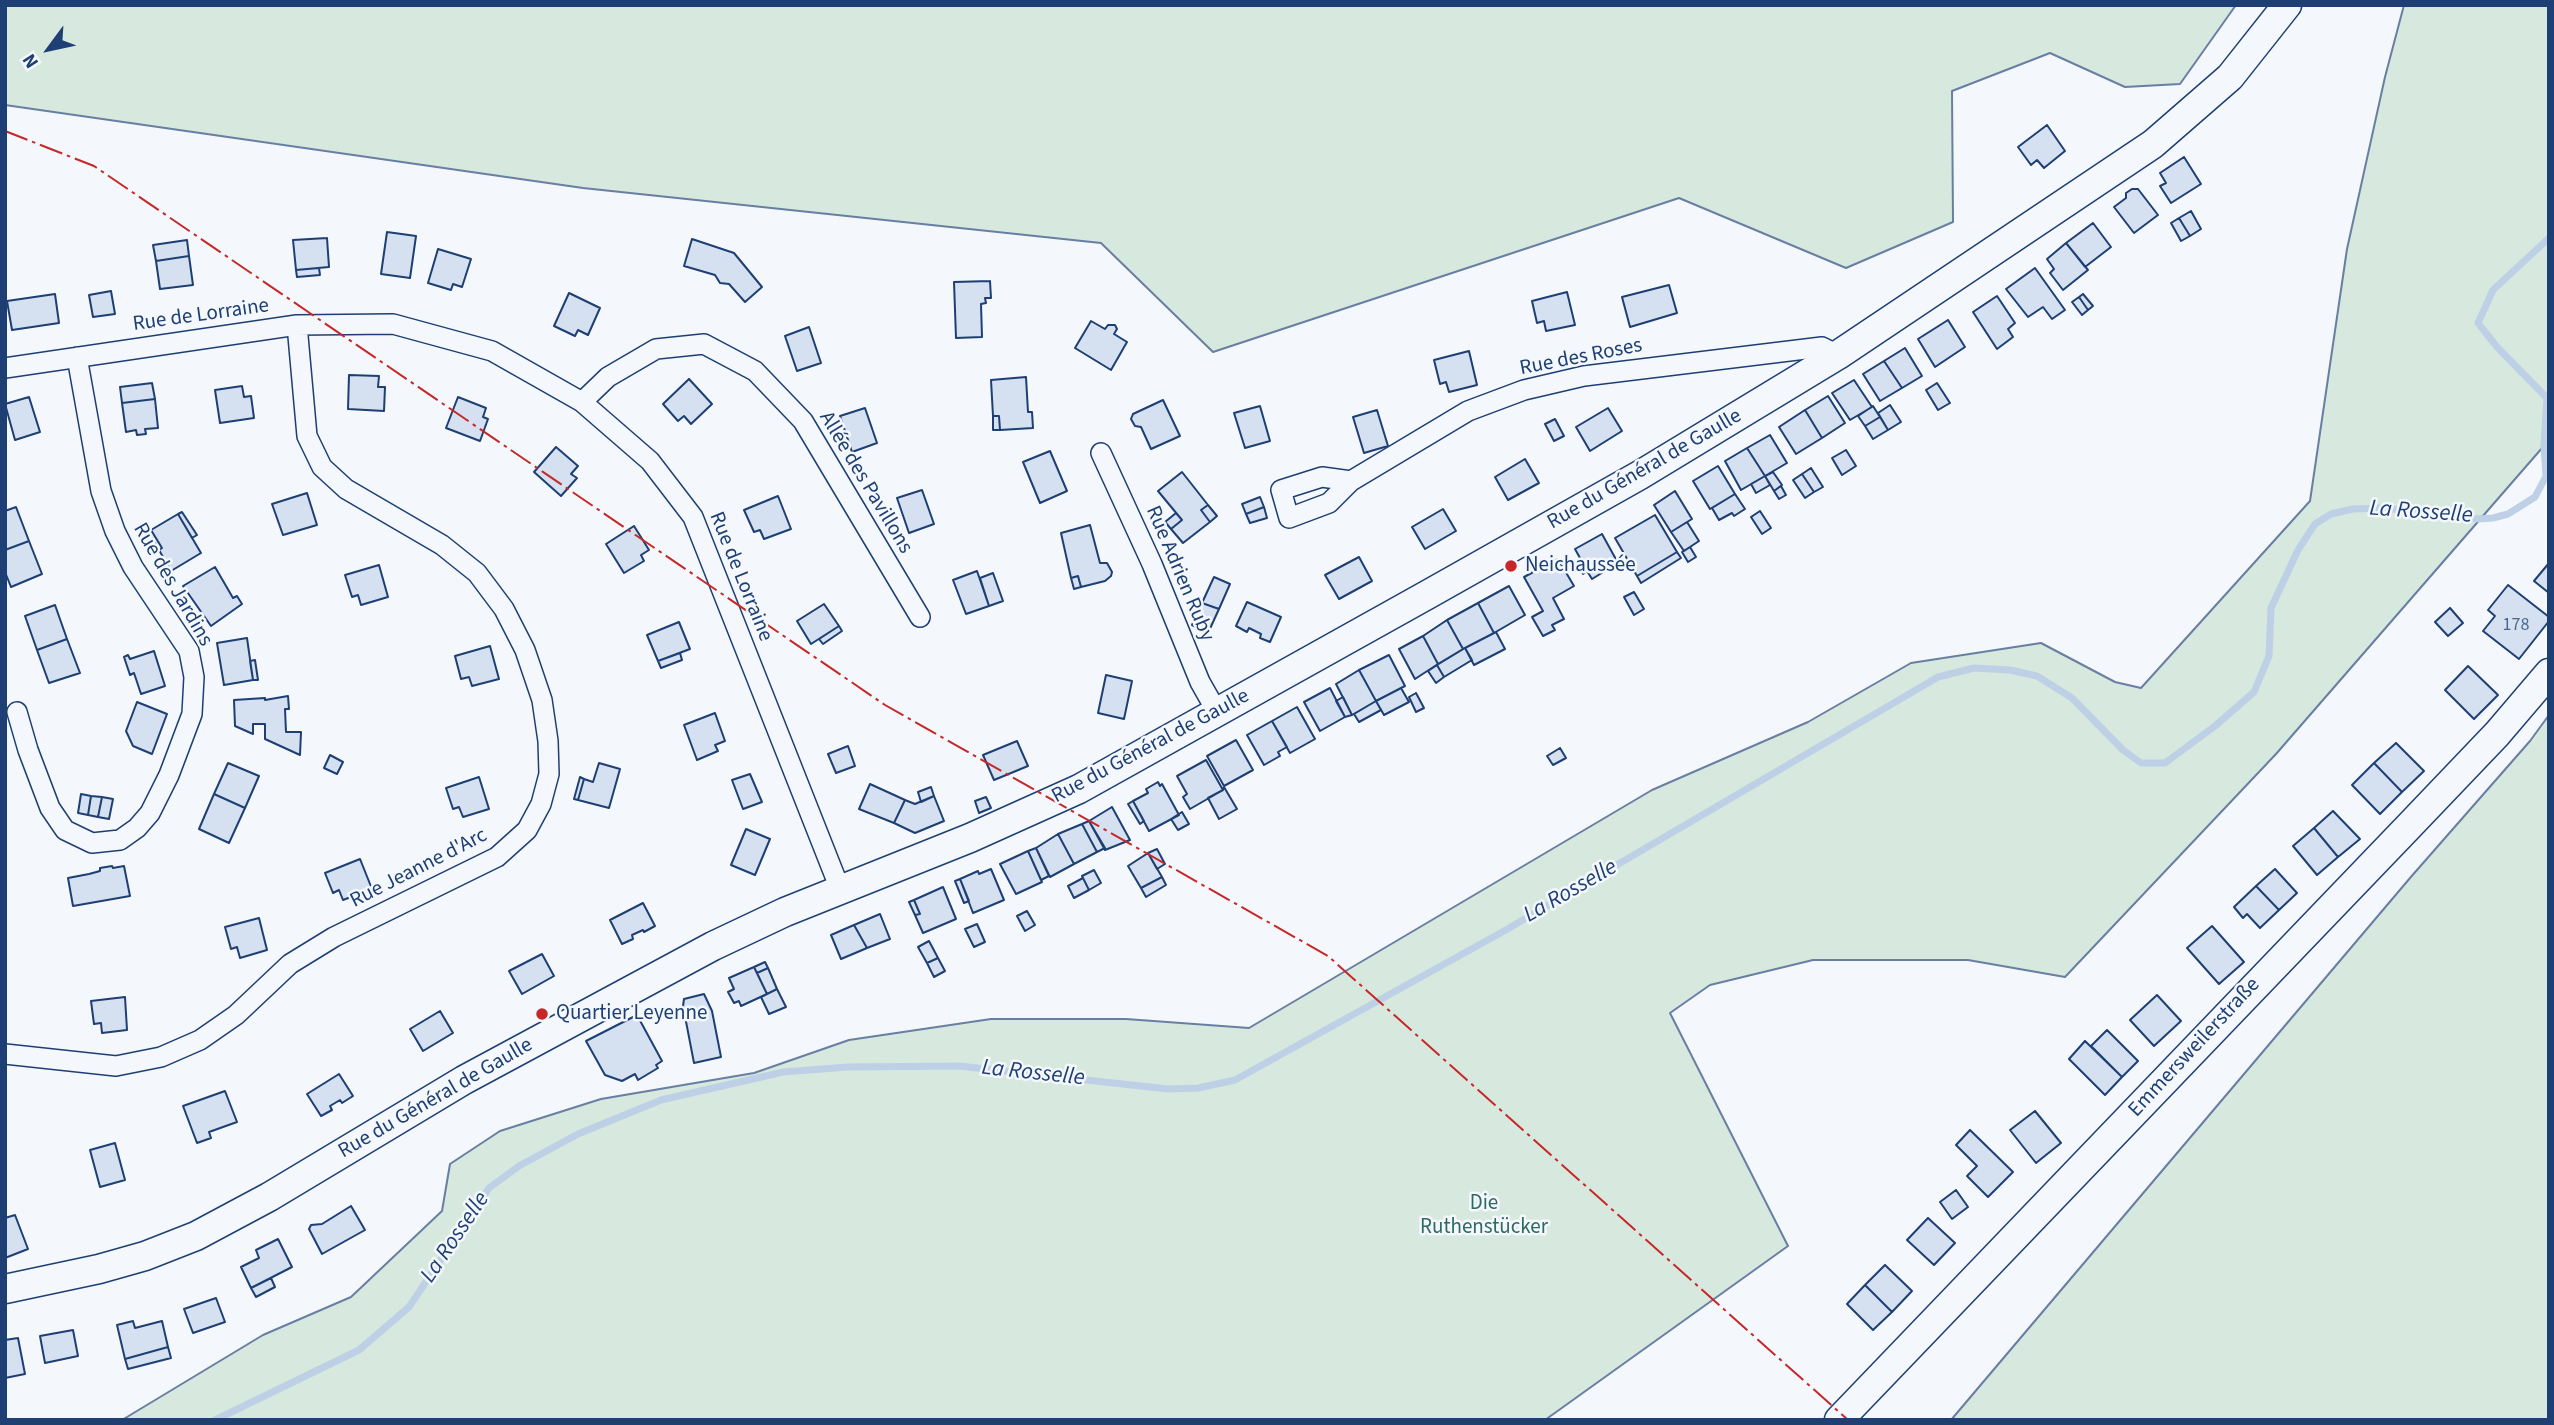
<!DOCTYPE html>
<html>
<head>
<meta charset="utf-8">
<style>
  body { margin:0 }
  #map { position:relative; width:2554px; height:1425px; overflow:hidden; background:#f4f7fb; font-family:"Source Sans 3",sans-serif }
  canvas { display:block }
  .frame { position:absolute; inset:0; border:7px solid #1d3f73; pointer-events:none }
  .north { position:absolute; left:14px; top:14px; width:70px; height:70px; -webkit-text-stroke:5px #f4f7fb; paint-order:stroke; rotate:237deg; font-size:19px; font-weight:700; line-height:28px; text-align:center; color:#1d3f73 }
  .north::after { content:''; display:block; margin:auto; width:24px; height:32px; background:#1d3f73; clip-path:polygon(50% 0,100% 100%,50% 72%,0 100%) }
</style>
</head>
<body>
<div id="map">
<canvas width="2554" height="1425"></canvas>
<div class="frame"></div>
<div class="north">N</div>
</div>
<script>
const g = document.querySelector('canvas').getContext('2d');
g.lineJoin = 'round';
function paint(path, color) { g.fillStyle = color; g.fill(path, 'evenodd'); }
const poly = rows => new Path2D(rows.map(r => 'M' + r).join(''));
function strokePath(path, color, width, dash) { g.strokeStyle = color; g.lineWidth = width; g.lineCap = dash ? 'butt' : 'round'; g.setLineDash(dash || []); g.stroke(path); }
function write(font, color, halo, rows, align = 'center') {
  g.font = font + ' "Source Sans 3",sans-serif'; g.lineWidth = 5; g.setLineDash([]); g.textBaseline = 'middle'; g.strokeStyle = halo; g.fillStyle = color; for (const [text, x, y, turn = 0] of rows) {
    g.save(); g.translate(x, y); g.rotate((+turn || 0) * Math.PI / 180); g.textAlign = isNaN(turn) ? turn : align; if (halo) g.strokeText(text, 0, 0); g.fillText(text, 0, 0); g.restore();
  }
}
const green = poly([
  [5,5,2236,5,2180,84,2125,87,2050,53,1952,91,1953,222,1846,268,1679,198,1213,352,1101,243,583,188,5,105,5,5],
  [2404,5,2549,5,2549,440,2276,754,2065,977,1968,960,1813,960,1710,985,1670,1013,1788,1246,1545,1420,122,1420,263,1335,351,1297,442,1211,450,1164,500,1131,601,1099,754,1073,849,1040,991,1019,1126,1019,1249,1028,1652,790,1808,722,1911,663,2041,643,2115,682,2141,688,2310,501,2347,249,2385,77,2404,5],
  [2549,715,2549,1420,1951,1420,2410,878,2530,741,2549,715]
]);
const stream = poly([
  [215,1420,359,1350,373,1338,409,1307,489,1188,519,1166,578,1134,661,1100,783,1072,848,1067,959,1066,1168,1089,1198,1088,1235,1080,1504,931,1938,677,1974,668,2010,670,2037,676,2072,698,2123,750,2141,763,2165,763,2215,726,2254,692,2269,656,2271,608,2298,550,2315,524,2331,514,2353,509,2384,508,2478,519,2493,518,2508,514,2535,497,2546,476,2544,446,2547,398,2497,347,2478,323,2493,290,2549,238]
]);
const building = poly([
  [2047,125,2065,151,2044,168,2037,160,2031,165,2018,147,2047,125],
  [2184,157,2201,184,2171,203,2160,186,2166,183,2160,173,2184,157],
  [2132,189,2138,189,2158,215,2134,233,2114,207,2126,198,2126,193,2132,189],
  [2191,211,2201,229,2190,236,2179,218,2191,211],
  [2179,218,2190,236,2181,241,2171,223,2179,218],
  [2093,223,2111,247,2085,267,2066,243,2093,223],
  [387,232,416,236,410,278,381,274,387,232],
  [327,238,329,267,296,270,293,240,327,238],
  [692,239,734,253,762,287,745,302,729,284,720,283,715,275,684,266,692,239],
  [187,240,189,256,156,261,153,245,187,240],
  [2066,243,2088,270,2063,290,2050,273,2054,269,2047,259,2066,243],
  [438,249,471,259,462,287,453,284,451,290,428,283,438,249],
  [189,256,193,285,160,289,156,261,189,256],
  [319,268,320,275,297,277,296,270,319,268],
  [2035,268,2065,310,2052,319,2043,307,2028,317,2006,289,2035,268],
  [990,281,991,298,985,298,986,303,981,304,982,337,956,338,954,282,990,281],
  [1669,285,1677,313,1630,327,1622,297,1669,285],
  [111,291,115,314,93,317,89,295,111,291],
  [1567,292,1575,325,1546,331,1544,321,1537,323,1532,301,1567,292],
  [569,293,600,308,588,335,578,330,575,336,554,326,569,293],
  [55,294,59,323,12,330,7,301,55,294],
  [2083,294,2093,306,2088,310,2079,297,2083,294],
  [1997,296,2015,323,2008,329,2013,337,1997,349,1973,312,1997,296],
  [2079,297,2088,310,2082,315,2072,302,2079,297],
  [1948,320,1965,347,1935,367,1918,339,1948,320],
  [1091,321,1105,329,1108,325,1115,325,1117,329,1114,334,1127,342,1111,370,1075,348,1091,321],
  [809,327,821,363,797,371,785,336,809,327],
  [1905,348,1922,376,1902,388,1884,361,1905,348],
  [1469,351,1477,385,1449,392,1446,382,1440,384,1434,360,1469,351],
  [1884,361,1902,388,1880,401,1863,374,1884,361],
  [349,375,379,376,378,387,385,387,384,411,348,409,349,375],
  [1026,377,1028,412,1032,412,1033,428,1000,430,999,416,993,416,991,380,1026,377],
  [689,379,712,404,691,424,684,416,678,421,663,404,689,379],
  [1854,380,1872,407,1850,420,1832,393,1854,380],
  [152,383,155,399,122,403,120,387,152,383],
  [1937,383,1950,403,1938,410,1926,390,1937,383],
  [242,386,244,397,251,396,254,418,220,423,215,390,242,386],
  [1828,396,1845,423,1822,438,1805,410,1828,396],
  [29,397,40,432,15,440,5,404,29,397],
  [458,397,486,408,483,417,488,419,480,441,446,428,458,397],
  [155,399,158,428,145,429,146,434,137,435,136,430,126,432,122,403,155,399],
  [1163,400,1180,436,1151,449,1141,427,1135,426,1131,419,1133,414,1163,400],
  [1890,405,1901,422,1888,430,1878,413,1890,405],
  [1260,406,1270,441,1245,448,1234,413,1260,406],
  [1873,406,1880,417,1865,426,1858,416,1873,406],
  [865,408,877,443,852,452,840,416,865,408],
  [1608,408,1622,431,1590,451,1576,427,1608,408],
  [1377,410,1388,446,1364,453,1353,417,1377,410],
  [1805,410,1822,438,1796,454,1779,427,1805,410],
  [993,416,999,416,1000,430,993,430,993,416],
  [1880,417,1888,430,1873,439,1865,426,1880,417],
  [1555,419,1564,436,1554,441,1545,424,1555,419],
  [1770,435,1787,463,1765,476,1747,448,1770,435],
  [556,447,578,466,571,474,577,478,561,496,534,472,556,447],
  [1747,448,1765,476,1741,490,1725,461,1747,448],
  [1846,450,1856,466,1842,475,1832,458,1846,450],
  [1050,451,1067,491,1040,503,1023,462,1050,451],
  [1525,459,1539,483,1508,500,1495,477,1525,459],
  [1718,466,1735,494,1710,509,1693,481,1718,466],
  [1811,468,1823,487,1814,492,1802,474,1811,468],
  [1182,472,1208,505,1201,510,1210,522,1183,543,1171,529,1182,520,1158,491,1182,472],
  [1773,472,1782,485,1774,491,1765,476,1773,472],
  [1802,474,1814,492,1805,498,1793,480,1802,474],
  [1765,476,1770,485,1756,493,1751,484,1765,476],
  [1781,486,1786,495,1779,499,1774,491,1781,486],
  [922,490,934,524,909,533,897,498,922,490],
  [1675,491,1692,519,1671,532,1654,505,1675,491],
  [307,493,317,525,283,535,272,504,307,493],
  [1735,494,1745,509,1734,516,1732,513,1719,520,1712,508,1735,494],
  [778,496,791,529,764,539,760,530,754,532,744,510,778,496],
  [1260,497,1264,507,1246,514,1242,504,1260,497],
  [1208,505,1217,516,1210,522,1201,510,1208,505],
  [16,507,29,541,5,550,5,511,16,507],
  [1264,507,1267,518,1250,523,1246,514,1264,507],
  [1443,509,1456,531,1425,549,1412,527,1443,509],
  [1760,511,1771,528,1762,534,1751,517,1760,511],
  [182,512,197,535,192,538,178,514,182,512],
  [1176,513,1182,520,1171,529,1165,522,1176,513],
  [178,514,201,553,171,571,159,550,162,548,151,530,178,514],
  [1655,515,1677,552,1637,576,1615,538,1655,515],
  [1687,522,1699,541,1684,551,1671,532,1687,522],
  [1090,525,1100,563,1107,563,1112,572,1111,576,1105,581,1081,587,1078,576,1071,578,1061,533,1090,525],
  [634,526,649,550,641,555,644,561,624,573,606,544,634,526],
  [151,530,162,548,159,550,148,532,151,530],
  [1602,534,1618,563,1592,579,1587,571,1583,574,1576,561,1580,558,1575,549,1602,534],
  [29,541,42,574,11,587,5,572,5,550,29,541],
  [1690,547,1696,557,1688,562,1682,552,1690,547],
  [1677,552,1681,558,1641,583,1637,576,1677,552],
  [1359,557,1372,581,1339,599,1325,575,1359,557],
  [1558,559,1574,586,1553,598,1564,619,1552,625,1555,630,1543,636,1532,617,1543,611,1524,577,1558,559],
  [2549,563,2549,593,2534,581,2549,563],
  [379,565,388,597,361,605,358,595,352,597,345,575,379,565],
  [215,567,233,598,237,596,242,604,211,626,183,586,215,567],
  [977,571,989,606,966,614,953,580,977,571],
  [993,573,1003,601,989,606,980,578,993,573],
  [1078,576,1081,587,1074,589,1071,578,1078,576],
  [1214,577,1230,584,1219,609,1202,603,1214,577],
  [2508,585,2549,617,2549,621,2519,659,2483,631,2495,616,2488,610,2508,585],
  [1509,586,1525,615,1494,633,1478,603,1509,586],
  [1634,592,1644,609,1634,615,1624,597,1634,592],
  [1247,602,1281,617,1270,642,1260,638,1261,634,1249,628,1247,632,1236,626,1247,602],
  [1202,603,1219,609,1208,633,1192,625,1202,603],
  [1478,603,1494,633,1463,649,1447,620,1478,603],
  [824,604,839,626,811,644,797,621,824,604],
  [55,605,67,639,37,650,25,616,55,605],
  [2450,608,2463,623,2448,636,2435,622,2450,608],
  [1447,620,1463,649,1438,664,1423,636,1447,620],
  [679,622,690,649,658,661,647,635,679,622],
  [839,626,842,631,823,644,819,639,839,626],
  [1496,632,1505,649,1474,665,1465,648,1496,632],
  [1423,636,1438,664,1415,679,1399,649,1423,636],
  [247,638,253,680,224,685,217,643,247,638],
  [67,639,80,673,49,683,37,650,67,639],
  [490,646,499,679,472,686,469,677,461,679,455,656,490,646],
  [1465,648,1472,660,1444,677,1437,665,1465,648],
  [154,651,165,686,141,694,134,673,130,675,124,657,128,655,130,659,154,651],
  [680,653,682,660,661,668,658,661,680,653],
  [1389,655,1405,686,1376,701,1359,670,1389,655],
  [255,660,258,680,253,680,250,661,255,660],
  [1437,665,1444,677,1436,683,1428,671,1437,665],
  [2468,666,2498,695,2474,719,2445,690,2468,666],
  [1359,670,1376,701,1352,715,1336,684,1359,670],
  [1106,675,1132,681,1124,719,1098,713,1106,675],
  [1330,688,1345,717,1320,731,1304,702,1330,688],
  [1401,688,1409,702,1384,715,1376,701,1401,688],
  [1416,693,1424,708,1416,712,1409,697,1416,693],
  [288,696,289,709,285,709,286,732,301,732,300,755,265,739,265,724,253,724,253,734,235,726,234,700,265,698,265,700,288,696],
  [1343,697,1352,715,1345,717,1336,701,1343,697],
  [1376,701,1381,710,1359,722,1354,714,1376,701],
  [137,702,167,714,152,754,133,746,126,731,137,702],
  [1297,707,1315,739,1290,753,1272,721,1297,707],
  [715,713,725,741,715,745,718,751,697,760,684,725,715,713],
  [1272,721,1287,747,1278,752,1280,756,1264,765,1247,735,1272,721],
  [1236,740,1253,770,1224,786,1207,756,1236,740],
  [1017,741,1028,766,994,780,983,755,1017,741],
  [2396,743,2424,771,2402,792,2374,763,2396,743],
  [848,746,855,766,836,773,828,754,848,746],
  [1560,748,1566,758,1553,765,1547,756,1560,748],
  [330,755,343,762,337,774,324,768,330,755],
  [1206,760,1223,790,1190,809,1183,797,1187,794,1177,776,1206,760],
  [228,763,259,776,245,808,214,794,228,763],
  [599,763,620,769,609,808,578,800,584,779,593,782,599,763],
  [2374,763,2402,792,2380,814,2352,785,2374,763],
  [750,774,762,802,743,809,732,780,750,774],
  [479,777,489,809,463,817,459,807,453,809,446,788,479,777],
  [580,777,584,779,578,800,574,799,580,777],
  [1158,782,1160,786,1162,784,1179,815,1149,831,1133,801,1148,793,1146,789,1158,782],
  [870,784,905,800,894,823,859,809,870,784],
  [931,787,934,796,921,802,918,792,931,787],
  [1224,787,1237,809,1219,819,1208,798,1223,790,1224,787],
  [81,794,91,796,88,815,78,813,81,794],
  [214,794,245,808,229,843,199,829,214,794],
  [91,796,102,797,98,817,88,815,91,796],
  [934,796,944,821,915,833,894,823,905,800,915,804,934,796],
  [102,797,113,799,109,819,98,817,102,797],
  [986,797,991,808,979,813,975,801,986,797],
  [1133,801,1144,821,1140,824,1128,804,1133,801],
  [1112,807,1130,840,1105,850,1089,821,1112,807],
  [2333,811,2360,839,2338,857,2314,828,2333,811],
  [1182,812,1189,824,1178,830,1171,819,1182,812],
  [1089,821,1105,848,1097,852,1082,824,1089,821],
  [1082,824,1097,852,1074,864,1058,834,1082,824],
  [2314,828,2338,857,2317,875,2293,846,2314,828],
  [746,829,770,839,755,875,731,865,746,829],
  [1058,834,1074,864,1050,877,1036,848,1058,834],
  [1036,848,1049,876,1041,880,1028,851,1036,848],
  [1157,849,1165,864,1157,869,1148,853,1157,849],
  [1028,851,1042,882,1016,894,1000,864,1028,851],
  [1148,853,1162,877,1141,888,1128,866,1148,853],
  [360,859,372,889,343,900,339,890,333,893,325,873,360,859],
  [112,866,113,868,124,866,130,896,73,906,68,878,89,874,100,871,100,868,112,866],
  [991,869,1004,900,973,913,960,879,978,871,979,874,991,869],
  [2275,869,2297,893,2279,910,2256,886,2275,869],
  [1094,870,1101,883,1089,890,1082,876,1094,870],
  [1162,877,1166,885,1146,897,1141,888,1162,877],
  [1083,878,1089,890,1074,898,1068,886,1083,878],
  [960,879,969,901,964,903,955,881,960,879],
  [2256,886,2279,910,2260,928,2247,914,2243,918,2234,907,2256,886],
  [943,887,956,919,923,933,915,915,920,914,914,900,943,887],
  [914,900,920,914,915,915,909,902,914,900],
  [643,903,655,926,644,932,643,930,632,935,633,939,622,944,610,920,643,903],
  [1027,911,1035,925,1025,931,1017,916,1027,911],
  [880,914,890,939,867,948,854,925,880,914],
  [259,918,267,950,240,958,237,947,231,949,225,927,259,918],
  [977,924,985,942,974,947,965,929,977,924],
  [854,925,867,948,841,959,831,935,854,925],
  [2212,926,2244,962,2219,984,2187,948,2212,926],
  [929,941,938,958,927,963,918,947,929,941],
  [542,954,554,976,522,994,509,971,542,954],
  [938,958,945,971,934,977,927,963,938,958],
  [765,962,768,968,757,973,754,967,765,962],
  [754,967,767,994,741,1006,739,1001,734,1003,728,992,734,989,729,978,754,967],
  [768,968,777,989,767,994,757,973,768,968],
  [777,989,786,1007,769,1014,761,997,777,989],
  [704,994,712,1011,721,1057,694,1063,683,1006,684,999,704,994],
  [2157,995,2181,1021,2154,1046,2130,1020,2157,995],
  [125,997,127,1030,102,1033,101,1023,94,1024,91,1001,125,997],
  [440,1011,453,1033,423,1051,410,1029,440,1011],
  [637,1015,662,1061,656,1065,658,1068,638,1080,635,1074,622,1081,605,1075,586,1041,637,1015],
  [2107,1030,2138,1061,2122,1077,2091,1046,2107,1030],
  [2085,1041,2122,1077,2105,1095,2069,1059,2085,1041],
  [339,1074,353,1096,342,1103,340,1100,330,1106,332,1110,321,1116,307,1094,339,1074],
  [225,1091,237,1122,209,1132,211,1138,197,1143,183,1106,225,1091],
  [2035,1111,2061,1143,2036,1163,2010,1130,2035,1111],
  [1970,1130,2013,1172,1988,1197,1967,1176,1977,1166,1956,1145,1970,1130],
  [115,1143,125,1180,100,1187,90,1150,115,1143],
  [1956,1190,1968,1207,1952,1219,1940,1202,1956,1190],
  [351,1206,365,1230,322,1254,309,1229,311,1225,322,1224,351,1206],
  [15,1215,28,1249,5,1258,5,1218,15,1215],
  [1928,1218,1955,1243,1934,1265,1907,1240,1928,1218],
  [278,1239,292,1267,251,1288,241,1267,259,1258,256,1250,278,1239],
  [1885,1265,1912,1291,1892,1312,1865,1285,1885,1265],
  [271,1278,275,1287,256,1297,251,1288,271,1278],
  [1865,1285,1892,1312,1873,1330,1847,1304,1865,1285],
  [216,1298,225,1322,193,1333,184,1309,216,1298],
  [133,1321,135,1328,162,1321,168,1347,125,1359,117,1325,133,1321],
  [73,1330,78,1356,45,1363,40,1336,73,1330],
  [18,1338,25,1374,5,1378,5,1340,18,1338],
  [168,1347,171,1358,128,1369,125,1359,168,1347]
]);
const minor = poly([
  [5,368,297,325,393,324,492,351,582,402,650,461,693,517,840,889],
  [582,402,608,377,656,349,704,344,755,371,803,421,920,617],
  [1101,453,1152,564,1200,682,1217,712],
  [1351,481,1322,477,1281,490,1289,518,1329,503,1351,481,1468,411,1524,390,1584,376,1822,347,1838,355],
  [17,712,28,750,50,808,65,830,92,843,120,840,137,828,150,813,169,775,192,714,194,677,189,651,133,567,115,531,101,491,77,357],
  [5,1054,116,1066,161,1057,200,1040,236,1015,290,964,334,937,497,857,527,830,541,804,549,774,548,741,542,700,525,650,504,609,477,573,442,545,346,489,322,467,307,436,297,325]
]);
const secondary = poly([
  [5,1289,99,1269,145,1256,196,1236,269,1197,464,1080,713,946,785,912,970,838,1079,789,1427,595,1640,475,1838,355,2153,144,2230,77,2287,5],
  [1839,1420,2413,822,2497,734,2549,673]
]);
const power = poly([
  [5,131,94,166,885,705,1328,956,1848,1420]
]);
const markers = [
  [1511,566,7,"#c62828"],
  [542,1014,7,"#c62828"]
];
const numberNames = [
  ["178",2516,626]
];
const streetNames = [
  ["Rue de Lorraine",201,316,-8],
  ["Rue des Roses",1581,358,-11],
  ["Rue du Général de Gaulle",1645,470,-30],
  ["Allée des Pavillons",865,483,59],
  ["Rue Adrien Ruby",1179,574,67],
  ["Rue de Lorraine",740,577,68],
  ["Rue des Jardins",172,585,60],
  ["Rue du Général de Gaulle",1151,747,-28],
  ["Rue Jeanne d'Arc",419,869,-27],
  ["Emmersweilerstraße",2195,1048,-47],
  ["Rue du Général de Gaulle",436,1099,-30]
];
const poiNames = [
  ["Neichaussée",1525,566],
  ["Quartier Leyenne",556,1014]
];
const parkNames = [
  ["Die",1484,1204],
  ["Ruthenstücker",1484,1228]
];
const waterNames = [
  ["La Rosselle",2421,513,4],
  ["La Rosselle",1571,892,-30],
  ["La Rosselle",1033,1074,6],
  ["La Rosselle",456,1238,-56]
];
paint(green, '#d7e8df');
strokePath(green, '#687fa3', 2);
strokePath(stream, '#bed0e5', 7);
paint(building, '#d5e0f0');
strokePath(building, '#1d3f73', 2);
strokePath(minor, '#1d3f73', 22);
strokePath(secondary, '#1d3f73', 31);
strokePath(minor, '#f4f7fb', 19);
strokePath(secondary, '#f4f7fb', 28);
strokePath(power, '#c62828', 2, [24, 5, 3.5, 5]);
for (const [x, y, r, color] of markers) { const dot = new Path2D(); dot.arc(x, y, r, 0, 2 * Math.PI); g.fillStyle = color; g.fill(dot); strokePath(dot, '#f4f7fb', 2.5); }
write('18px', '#4b6792', null, numberNames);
write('21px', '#1d3f73', '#f4f7fb', streetNames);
write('21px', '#1d3f73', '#f4f7fb', poiNames, 'left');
write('21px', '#2c6c60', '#f4f7fb', parkNames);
write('italic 23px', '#1d3f73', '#f4f7fb', waterNames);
</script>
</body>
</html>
